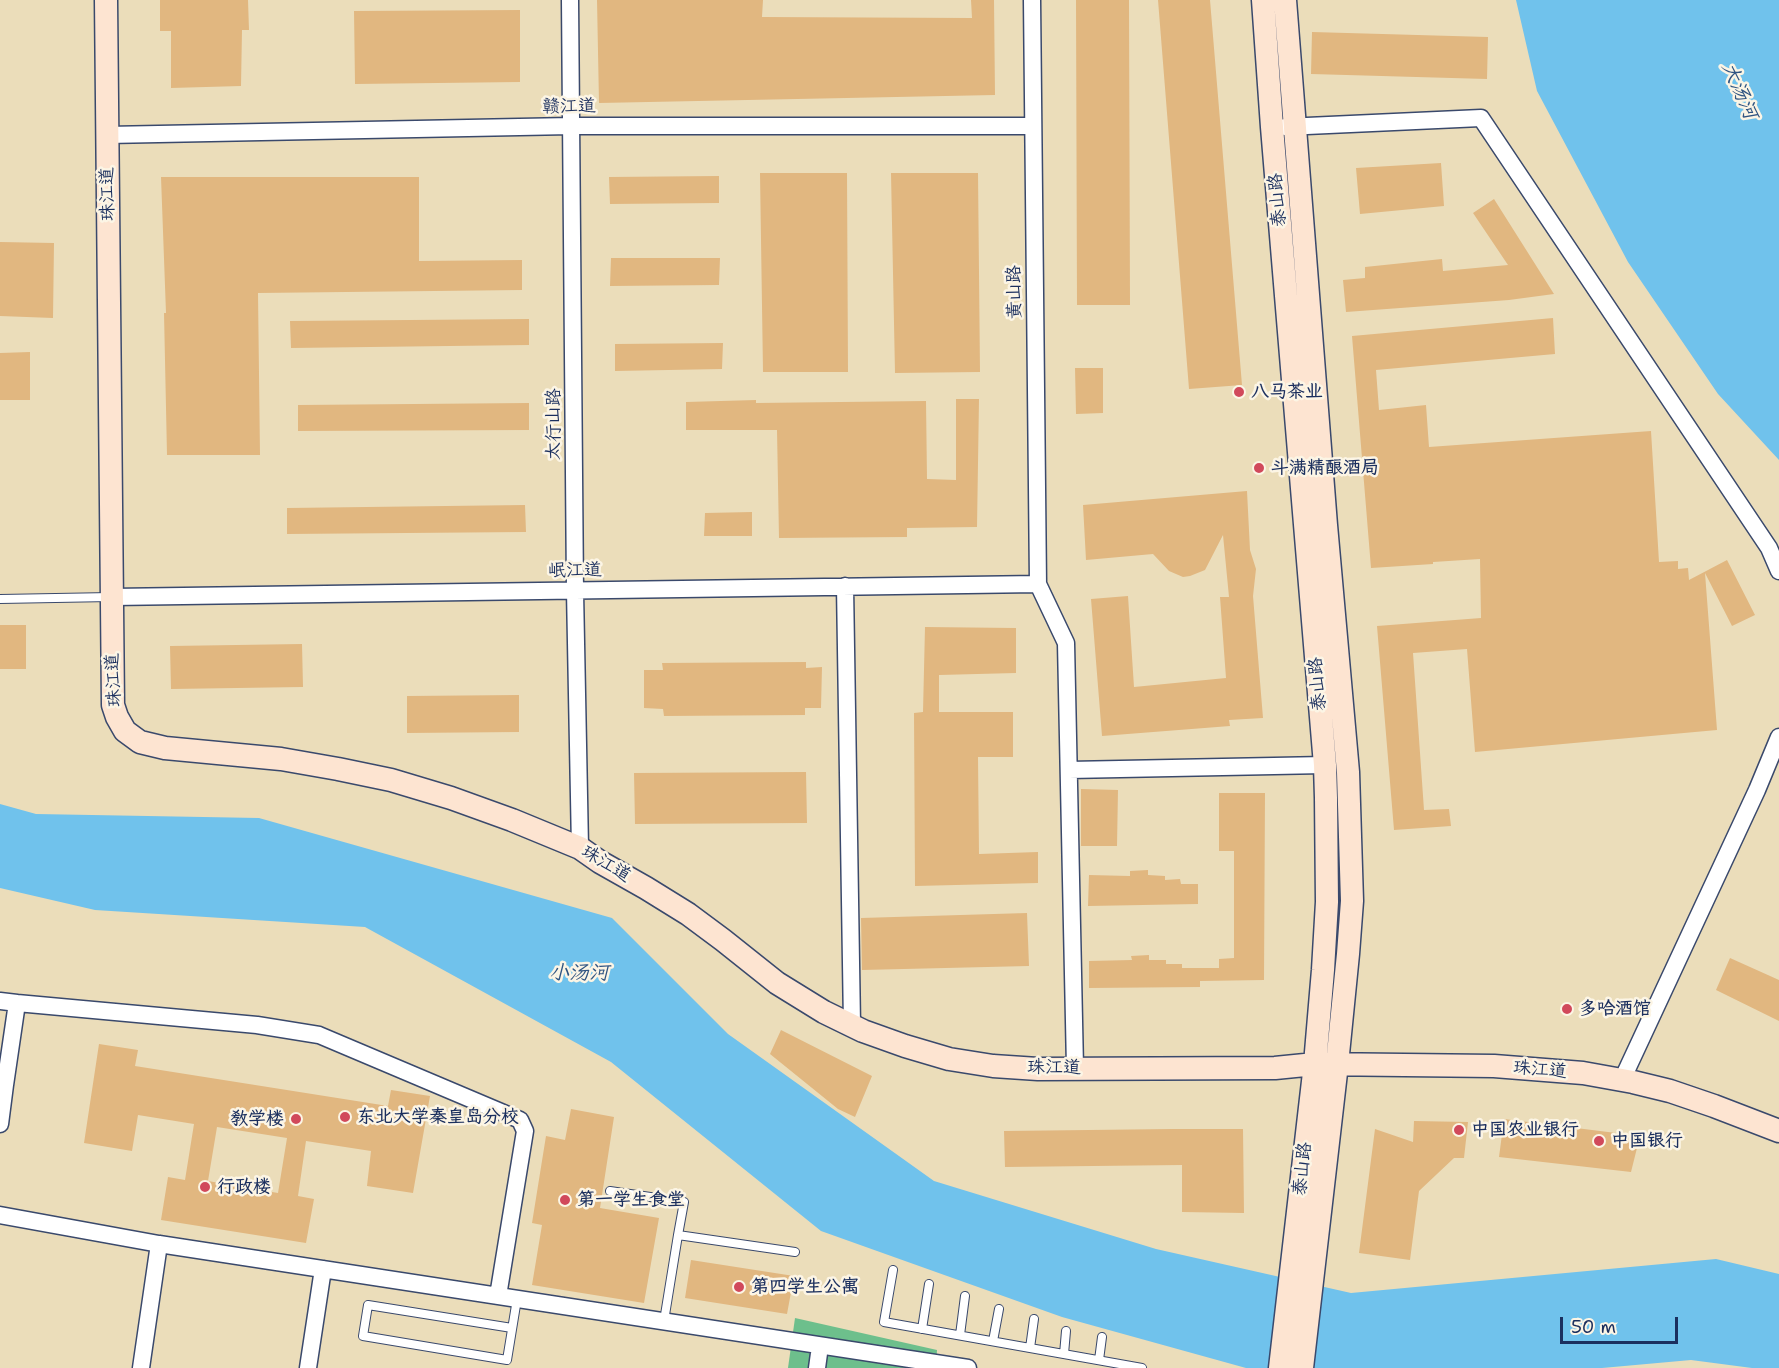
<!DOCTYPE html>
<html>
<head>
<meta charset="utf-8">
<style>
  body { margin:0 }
  #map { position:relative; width:1779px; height:1368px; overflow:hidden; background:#ebddba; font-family:"Shantell Sans",sans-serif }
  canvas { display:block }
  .scale { position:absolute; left:1560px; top:1317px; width:118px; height:27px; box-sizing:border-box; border:3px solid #1b2f5e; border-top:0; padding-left:8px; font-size:18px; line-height:21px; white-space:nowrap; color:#1b2f5e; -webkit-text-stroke:4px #fcf5e5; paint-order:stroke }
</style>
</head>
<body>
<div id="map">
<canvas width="1779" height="1368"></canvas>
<div class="scale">50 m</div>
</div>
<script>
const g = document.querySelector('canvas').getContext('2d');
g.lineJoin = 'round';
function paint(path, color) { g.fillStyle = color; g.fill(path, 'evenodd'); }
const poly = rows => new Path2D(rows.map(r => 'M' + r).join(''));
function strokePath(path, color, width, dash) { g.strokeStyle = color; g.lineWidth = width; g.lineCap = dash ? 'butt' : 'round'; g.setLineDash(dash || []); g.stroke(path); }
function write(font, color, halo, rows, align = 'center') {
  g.font = font + ' "Shantell Sans","LXGW WenKai TC",sans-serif'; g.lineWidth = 5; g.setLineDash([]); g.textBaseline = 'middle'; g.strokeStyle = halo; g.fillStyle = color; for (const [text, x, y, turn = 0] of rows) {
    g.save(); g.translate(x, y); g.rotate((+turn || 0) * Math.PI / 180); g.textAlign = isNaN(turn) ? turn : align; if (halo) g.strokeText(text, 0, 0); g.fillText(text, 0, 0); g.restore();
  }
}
const forest = poly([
  [795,1318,937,1350,936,1368,788,1368]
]);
const water = poly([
  [1516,0,1779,0,1779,460,1718,394,1628,262,1537,91],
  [0,804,36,814,259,818,612,918,728,1034,934,1181,1156,1249,1351,1293,1716,1259,1779,1274,1779,1368,1752,1368,1691,1360,1602,1368,1246,1368,1062,1317,821,1231,611,1062,365,927,95,910,0,888]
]);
const building = poly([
  [160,0,248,0,249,30,242,30,241,86,171,88,171,31,160,31],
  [597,0,763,0,762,17,972,18,971,0,994,0,995,95,599,103],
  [1076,0,1129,0,1130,305,1077,305],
  [1158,0,1210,0,1242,385,1189,389],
  [520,10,520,82,355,84,354,11],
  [1312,32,1488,37,1487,79,1311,74],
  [1441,163,1444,206,1360,214,1356,168],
  [760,173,847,173,848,372,763,372],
  [891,173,978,173,980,372,895,373],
  [719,176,719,203,610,204,609,177],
  [161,177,419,177,419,261,522,260,522,290,258,293,260,455,167,455,164,313,166,313],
  [1494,199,1554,294,1509,300,1346,312,1343,280,1365,278,1365,267,1442,259,1443,271,1508,265,1473,213],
  [0,242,54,243,53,318,0,316],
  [611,258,720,258,719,285,610,286],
  [1553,318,1555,354,1376,370,1379,410,1426,405,1429,447,1651,431,1659,562,1678,561,1678,569,1688,568,1689,580,1727,560,1755,615,1732,626,1705,573,1717,730,1475,752,1467,649,1413,653,1424,810,1449,809,1451,826,1394,830,1377,626,1481,618,1480,559,1433,562,1433,564,1371,568,1352,336],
  [529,319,529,345,291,348,290,321],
  [723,343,722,369,615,371,615,344],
  [30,352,30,400,0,400,0,353],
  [1075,368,1103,368,1103,413,1076,414],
  [956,399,979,399,977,527,907,528,907,537,779,538,777,430,686,430,686,402,756,400,756,403,926,401,927,479,956,480],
  [529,403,529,430,298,431,298,405],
  [1247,491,1250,550,1256,569,1253,596,1263,718,1229,720,1230,726,1102,736,1091,599,1128,596,1134,687,1226,678,1220,597,1229,597,1223,535,1205,570,1190,576,1183,577,1169,571,1153,554,1086,560,1083,505],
  [525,505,526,532,287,534,287,508],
  [752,512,752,536,704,536,705,513],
  [0,625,26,625,26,669,0,669],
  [925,627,1016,628,1016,673,939,675,939,712,1013,712,1013,757,978,757,979,854,1038,852,1038,883,915,886,914,713,923,712],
  [302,644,303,687,171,689,170,646],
  [806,662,806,668,822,667,821,708,805,708,805,715,664,716,663,709,644,708,644,670,663,670,662,663],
  [519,695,519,732,407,733,407,696],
  [806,772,807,823,635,824,634,773],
  [1081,789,1118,790,1117,846,1081,846],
  [1219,793,1265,793,1264,980,1200,981,1200,987,1089,988,1089,961,1132,960,1131,956,1149,955,1149,960,1166,960,1166,964,1182,964,1182,968,1219,968,1219,959,1234,958,1234,851,1219,851],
  [1148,870,1148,875,1165,876,1165,880,1180,879,1181,884,1198,884,1198,904,1088,906,1089,875,1130,876,1130,871],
  [1027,913,1029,966,862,970,861,918],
  [1730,958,1779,980,1779,1021,1716,990],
  [781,1030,872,1076,855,1117,838,1109,770,1054],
  [99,1044,138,1050,135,1066,388,1106,391,1090,430,1096,413,1193,367,1186,371,1151,306,1141,298,1196,314,1199,306,1243,161,1220,168,1177,185,1180,194,1124,138,1115,132,1151,84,1143],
  [217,1127,287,1138,278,1193,208,1181],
  [571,1109,614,1117,600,1208,659,1218,644,1303,532,1285,542,1225,532,1223,546,1136,565,1140],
  [1504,1119,1640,1136,1631,1172,1499,1157],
  [1414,1121,1468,1122,1464,1158,1454,1158,1419,1191,1410,1260,1359,1253,1375,1129,1413,1142],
  [1173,1129,1243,1129,1244,1213,1182,1212,1182,1165,1005,1167,1004,1131],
  [691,1260,794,1276,787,1314,685,1298]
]);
const lane = poly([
  [0,599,111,597],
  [610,1191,684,1202,678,1235],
  [893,1270,884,1322,1142,1368],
  [664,1321,678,1235,795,1252],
  [512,1328,368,1305,363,1336,507,1360,517,1299],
  [922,1329,929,1284],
  [960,1335,965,1296],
  [993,1341,999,1309],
  [1030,1348,1034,1319],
  [1064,1354,1066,1331],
  [1099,1360,1102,1337]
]);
const street = poly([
  [570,0,575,591,580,848],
  [1032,0,1038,584,1066,643,1075,1068],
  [1285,127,1481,118,1769,548,1779,571],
  [107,135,571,126,1032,126],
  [845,586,852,1025],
  [112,597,1038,584],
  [1069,770,1325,765],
  [0,1001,17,1003],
  [1622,1080,1757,790,1779,737],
  [0,1084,5,1085,0,1124],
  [5,1085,17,1003,257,1025,319,1035,520,1120,525,1131,498,1296],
  [0,1215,159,1244,968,1368],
  [141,1368,159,1244],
  [308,1368,323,1269],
  [817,1368,820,1346]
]);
const secondary = poly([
  [106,0,113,705,117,717,125,731,140,742,165,748,281,759,338,769,391,780,451,798,512,820,580,848,600,862,646,888,688,914,723,940,777,983,824,1012,863,1031,905,1046,949,1059,993,1066,1038,1069,1275,1068,1315,1064,1494,1066,1583,1073,1633,1082,1670,1091,1714,1106,1779,1131],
  [1263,0,1272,127,1325,765,1326,798,1327,902,1323,970,1315,1064,1280,1368],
  [1285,0,1326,525,1348,772,1352,901,1348,954,1337,1064,1302,1368]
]);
const markers = [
  [1239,392,6,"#d1495b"],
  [1259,468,6,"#d1495b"],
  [1567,1009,6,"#d1495b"],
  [345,1117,6,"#d1495b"],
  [296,1119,6,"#d1495b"],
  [1459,1130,6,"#d1495b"],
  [1599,1141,6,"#d1495b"],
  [205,1187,6,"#d1495b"],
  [565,1200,6,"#d1495b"],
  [739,1287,6,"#d1495b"]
];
const streetNames = [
  ["赣江道",569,107,-1],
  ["珠江道",108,194,-91],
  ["泰山路",1278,200,-95],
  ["黄山路",1015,292,-91],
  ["太行山路",554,424,-90],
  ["岷江道",575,571,-1],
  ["珠江道",114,680,-93],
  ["泰山路",1318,684,-95],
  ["珠江道",606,864,31],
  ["珠江道",1054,1068,1],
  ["珠江道",1540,1070,5],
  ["泰山路",1303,1169,-84]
];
const poiNames = [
  ["八马茶业",1251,392],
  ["斗满精酿酒局",1271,468],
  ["多哈酒馆",1579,1009],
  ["东北大学秦皇岛分校",357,1117],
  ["教学楼",284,1119,"right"],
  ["中国农业银行",1471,1130],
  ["中国银行",1611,1141],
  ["行政楼",217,1187],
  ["第一学生食堂",577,1200],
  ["第四学生公寓",751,1287]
];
const waterNames = [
  ["大汤河",1739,91,66],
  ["小汤河",579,974]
];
paint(forest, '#6dbf8c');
paint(water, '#70c2ec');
paint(building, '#e1b780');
strokePath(lane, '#3a496c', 10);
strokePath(street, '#3a496c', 19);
strokePath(secondary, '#3a496c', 25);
strokePath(lane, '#fff', 8);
strokePath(street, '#fff', 16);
strokePath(secondary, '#fde4d1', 22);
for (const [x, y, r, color] of markers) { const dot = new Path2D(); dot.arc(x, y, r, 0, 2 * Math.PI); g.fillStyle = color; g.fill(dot); strokePath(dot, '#fcf5e5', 2); }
write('18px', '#1b2f5e', '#fcf5e5', streetNames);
write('bold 18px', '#1b2f5e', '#fcf5e5', poiNames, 'left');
write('italic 20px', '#305482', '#fcf5e5', waterNames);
</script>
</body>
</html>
